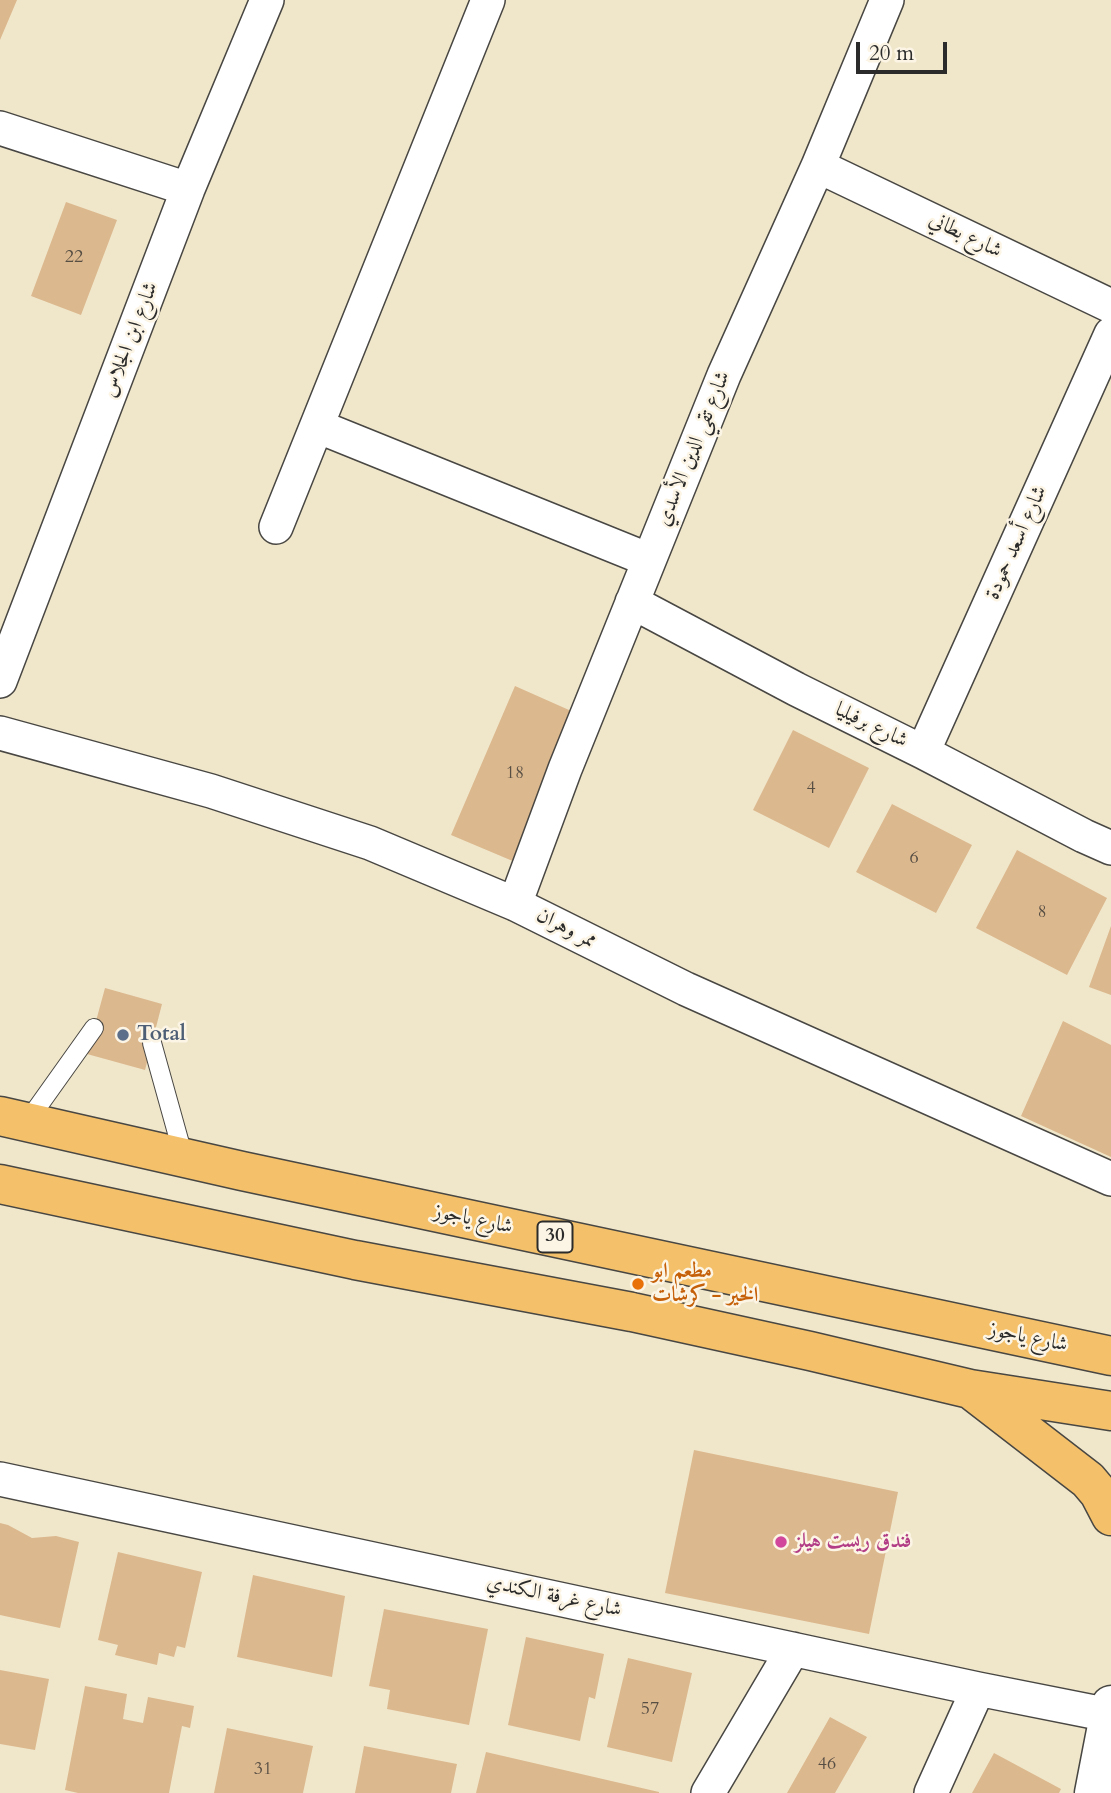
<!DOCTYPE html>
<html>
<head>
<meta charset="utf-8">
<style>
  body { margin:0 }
  #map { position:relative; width:1111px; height:1793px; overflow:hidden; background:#f0e7cb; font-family:Cardo,serif }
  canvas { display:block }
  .scale { position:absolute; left:856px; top:42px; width:91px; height:32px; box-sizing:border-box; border:4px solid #2b2b2b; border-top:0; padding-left:9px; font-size:21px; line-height:24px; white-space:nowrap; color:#2b2b2b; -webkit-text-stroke:5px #fcf5e5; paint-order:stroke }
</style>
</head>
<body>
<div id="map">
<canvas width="1111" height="1793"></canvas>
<div class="scale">20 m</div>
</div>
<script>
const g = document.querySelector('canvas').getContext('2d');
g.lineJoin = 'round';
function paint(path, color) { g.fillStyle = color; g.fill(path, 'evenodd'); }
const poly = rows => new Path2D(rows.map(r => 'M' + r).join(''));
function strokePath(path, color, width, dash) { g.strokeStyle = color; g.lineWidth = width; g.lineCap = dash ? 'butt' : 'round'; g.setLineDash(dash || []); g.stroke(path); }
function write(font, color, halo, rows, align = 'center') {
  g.font = font + ' Cardo,Amiri,serif'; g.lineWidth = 5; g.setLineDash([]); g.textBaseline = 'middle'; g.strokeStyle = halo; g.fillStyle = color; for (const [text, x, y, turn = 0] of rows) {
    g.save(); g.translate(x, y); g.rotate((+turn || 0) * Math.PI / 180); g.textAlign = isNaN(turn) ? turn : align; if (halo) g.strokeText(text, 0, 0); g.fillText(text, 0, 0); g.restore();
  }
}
const building = poly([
  [0,0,17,0,0,40],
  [66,202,117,220,81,315,31,296],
  [515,686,578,714,515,862,451,835],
  [793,730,869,768,829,848,753,810],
  [892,804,972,845,936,913,856,872],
  [1017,850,1107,898,1067,975,976,928],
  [1111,926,1111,995,1089,987],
  [105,988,162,1004,145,1070,87,1054],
  [1063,1021,1111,1045,1111,1157,1021,1116],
  [694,1450,898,1492,869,1634,665,1593],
  [0,1523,8,1525,32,1538,56,1536,79,1542,60,1628,0,1615],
  [118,1552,202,1572,185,1648,177,1646,174,1657,159,1653,157,1665,115,1655,118,1645,98,1640],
  [253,1575,345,1596,332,1677,237,1657],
  [384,1609,488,1629,469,1725,387,1709,390,1690,369,1686],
  [526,1637,604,1654,595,1699,589,1697,580,1741,508,1725],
  [628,1658,692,1673,672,1762,607,1747],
  [0,1670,49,1679,35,1750,0,1744],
  [85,1686,127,1694,123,1719,143,1723,148,1697,194,1706,190,1728,182,1726,169,1793,78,1793,65,1790],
  [830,1717,867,1737,835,1793,787,1793],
  [227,1728,313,1746,303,1793,214,1793],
  [364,1746,457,1764,451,1793,355,1793],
  [486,1752,659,1792,659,1793,476,1793],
  [994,1753,1061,1789,1059,1793,972,1793]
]);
const service = poly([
  [152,1043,184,1158],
  [27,1122,94,1028]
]);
const minor = poly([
  [0,128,188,189],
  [818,166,1111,306],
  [317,426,649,560],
  [276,527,488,0],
  [632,602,796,689,923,752,1084,836,1111,848],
  [0,681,188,189,267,0],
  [0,733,211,791,370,843,515,904,686,989,1111,1179],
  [923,752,1111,334],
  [515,904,565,769,724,375,818,166,887,0],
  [0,1479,978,1689,1109,1715],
  [708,1793,793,1649],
  [931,1793,978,1689]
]);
const tertiary = poly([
  [1094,1793,1111,1705]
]);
const primary = poly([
  [0,1116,242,1171,1111,1356],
  [0,1184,355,1260,632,1312,810,1351,970,1389,1111,1411],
  [974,1392,1088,1480,1099,1493,1111,1516]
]);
const markers = [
  [123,1035,7,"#5c6f8a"],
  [638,1284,7,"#e8710a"],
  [781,1542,7,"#d1479c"]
];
const numberNames = [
  ["22",74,258],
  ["18",515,774],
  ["4",811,789],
  ["6",914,859],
  ["8",1042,913],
  ["57",650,1710],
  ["46",827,1765],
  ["31",263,1770]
];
const shields = [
  [555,1237,35]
];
const shieldNames = [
  ["30",555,1237]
];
const streetNames = [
  ["شارع بطاني",965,236,26],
  ["شارع ابن الجلاس",131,340,-69],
  ["شارع تقي الدين الأسدي",694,449,-68],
  ["شارع أسعد حمودة",1017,543,-66],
  ["شارع برفيليا",871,726,26],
  ["ممر وهران",566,929,27],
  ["شارع ياجوز",473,1220,12],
  ["شارع ياجوز",1028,1338,12],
  ["شارع غرفة الكندي",554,1597,12]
];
const serviceNames = [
  ["Total",137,1035]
];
const foodNames = [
  ["مطعم ابو",652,1272],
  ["الخير - كرشات",652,1296]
];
const hotelNames = [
  ["فندق ريست هيلز",795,1542]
];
paint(building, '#dcb88e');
strokePath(service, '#494743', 20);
strokePath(minor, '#494743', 36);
strokePath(tertiary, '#494743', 41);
strokePath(primary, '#494743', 41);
strokePath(service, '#fff', 18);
strokePath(minor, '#fff', 33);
strokePath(tertiary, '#fff', 38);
strokePath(primary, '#f4c16a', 38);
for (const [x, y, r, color] of markers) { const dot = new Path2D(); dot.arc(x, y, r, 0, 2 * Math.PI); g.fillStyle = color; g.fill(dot); strokePath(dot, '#fcf5e5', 2.5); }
write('18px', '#574e44', null, numberNames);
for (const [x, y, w] of shields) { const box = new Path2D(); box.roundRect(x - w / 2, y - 15.5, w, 31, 5); g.fillStyle = '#fcf5e5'; g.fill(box); strokePath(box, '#2b2b2b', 2); }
write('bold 19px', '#2b2b2b', null, shieldNames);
write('21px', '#2b2b2b', '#fcf5e5', streetNames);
write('bold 21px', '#4e5e75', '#fcf5e5', serviceNames, 'left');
write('bold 21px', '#c56008', '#fcf5e5', foodNames, 'left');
write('bold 21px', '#b23c85', '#fcf5e5', hotelNames, 'left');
</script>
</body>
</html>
